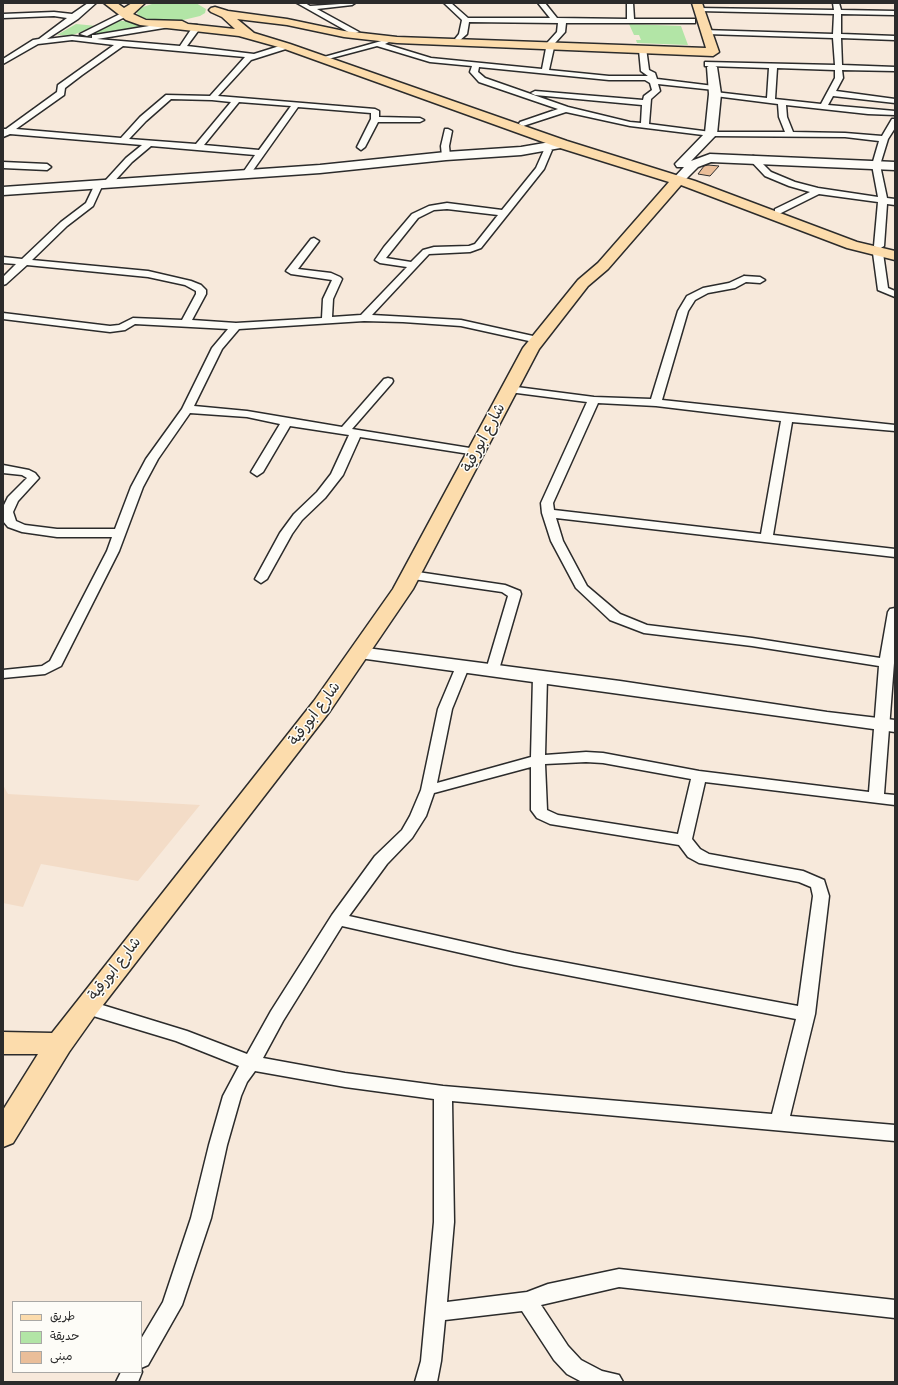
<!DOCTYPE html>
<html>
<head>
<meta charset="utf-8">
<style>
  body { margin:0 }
  #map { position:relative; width:898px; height:1385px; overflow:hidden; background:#f7e9db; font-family:Itim,"Playpen Sans Arabic",sans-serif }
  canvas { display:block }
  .frame { position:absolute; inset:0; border:4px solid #2b2b2b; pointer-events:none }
  .legend { position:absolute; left:12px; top:1301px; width:130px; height:72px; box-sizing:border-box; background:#fdfcf7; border:1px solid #a9a8a5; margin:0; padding:5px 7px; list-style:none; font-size:12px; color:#2b2b2b }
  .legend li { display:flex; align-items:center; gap:8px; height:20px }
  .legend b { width:20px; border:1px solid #a9a8a5 }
</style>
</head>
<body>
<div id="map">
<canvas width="898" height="1385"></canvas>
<div class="frame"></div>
<ul class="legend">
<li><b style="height:5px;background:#fcdcac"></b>طريق</li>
<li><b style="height:11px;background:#b2e5a6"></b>حديقة</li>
<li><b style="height:11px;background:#eabe99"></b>مبنى</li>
</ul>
</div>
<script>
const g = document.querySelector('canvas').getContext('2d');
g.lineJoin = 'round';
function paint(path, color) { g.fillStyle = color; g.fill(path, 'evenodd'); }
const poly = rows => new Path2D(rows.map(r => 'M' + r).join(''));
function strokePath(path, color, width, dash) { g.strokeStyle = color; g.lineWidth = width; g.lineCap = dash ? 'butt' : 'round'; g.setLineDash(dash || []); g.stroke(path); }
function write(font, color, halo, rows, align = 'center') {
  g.font = font + ' Itim,"Playpen Sans Arabic",sans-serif'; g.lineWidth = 3; g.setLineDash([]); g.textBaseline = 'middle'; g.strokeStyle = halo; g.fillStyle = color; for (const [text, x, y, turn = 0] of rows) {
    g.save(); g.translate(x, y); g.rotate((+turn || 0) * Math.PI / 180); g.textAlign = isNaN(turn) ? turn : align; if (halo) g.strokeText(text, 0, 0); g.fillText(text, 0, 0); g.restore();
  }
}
const built = poly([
  [3,785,8,794,200,805,138,881,41,864,23,907,3,903]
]);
const green = poly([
  [155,3,196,3,206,9,205,13,200,16,179,21,154,21,138,16,137,12,140,8],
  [118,21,127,21,144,28,87,37],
  [76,24,97,26,70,36,57,35],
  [629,24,681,26,688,45,637,43,636,40,641,40,639,35,634,35]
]);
const building = poly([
  [708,165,719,166,710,176,698,174,704,166,708,165]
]);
const street = poly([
  [88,3,96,3,78,19,47,39,72,36,92,38,92,35,95,35,167,23,171,25,170,27,97,39,180,46,194,25,197,25,201,27,187,46,254,54,286,44,290,46,289,48,251,60,218,96,375,109,379,111,379,117,420,118,424,120,420,122,378,122,365,147,361,150,357,147,371,119,371,113,298,107,249,176,243,176,242,174,255,155,151,146,132,162,111,185,105,185,105,181,126,158,142,145,10,134,3,137,3,129,6,129,57,92,58,85,114,45,72,40,38,44,3,64,3,59,33,40,39,39,67,18,54,16,3,18,3,14,54,12,72,14,88,3],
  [123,46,245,57,210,96,166,95,140,117,121,138,16,129,64,95,65,88,82,75,123,46],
  [171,99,212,100,231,102,196,144,129,139,146,121,171,99],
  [239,102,291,106,259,150,204,145,239,102],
  [297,3,305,3,310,6,355,3,352,5,317,9,359,32,352,34,297,3],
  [444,3,451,3,468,18,550,18,538,3,545,3,557,18,627,19,627,3,633,3,634,19,695,19,695,23,566,23,565,32,555,43,549,70,609,76,648,76,641,71,639,50,646,48,649,70,655,73,657,79,714,86,718,88,714,90,658,84,660,91,651,99,649,124,711,132,785,132,779,117,778,104,715,96,711,94,715,92,767,98,769,68,708,66,705,66,705,62,835,65,833,38,706,34,702,32,703,30,833,34,834,14,699,11,695,9,697,8,834,10,833,3,839,3,841,10,895,11,895,15,841,14,841,34,895,36,895,40,841,38,842,65,895,67,895,71,842,70,843,78,836,91,895,99,895,103,833,96,828,105,895,111,895,115,868,114,786,105,787,117,793,132,845,133,882,136,892,119,895,119,895,128,888,139,880,165,887,198,895,199,895,205,887,204,884,246,879,249,874,246,878,202,819,194,781,213,775,213,775,209,810,192,789,186,765,176,749,159,753,156,756,157,771,172,795,182,818,188,878,197,872,165,879,141,845,137,711,136,630,126,566,112,523,126,519,124,520,122,558,109,479,82,470,72,472,66,430,62,377,46,328,59,324,57,385,40,389,42,385,44,431,58,542,69,547,43,557,32,558,23,469,22,467,34,459,41,455,39,459,34,462,20,444,3],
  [479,67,609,80,645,80,650,83,652,90,644,96,643,100,535,91,531,93,535,95,642,105,641,123,630,122,568,107,485,78,478,72,479,67],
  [777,68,835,70,835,78,821,104,775,99,777,68],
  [124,12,131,14,87,36,80,34,124,12],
  [445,129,448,129,452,131,449,146,450,156,446,159,442,156,441,146,445,129],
  [548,147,552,150,544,169,481,248,470,252,429,254,372,315,461,320,542,338,543,340,542,342,538,343,461,326,403,322,364,321,239,329,222,349,194,406,247,411,342,427,384,379,388,378,392,379,393,381,392,383,352,429,476,449,480,450,482,452,480,454,476,455,360,437,343,475,325,498,302,520,292,534,267,579,261,583,255,579,280,533,294,514,317,492,331,474,349,435,290,426,263,472,257,476,251,472,280,424,247,417,190,413,158,459,143,487,119,551,61,666,45,674,3,678,3,670,42,666,50,661,107,551,112,537,57,537,22,532,8,527,3,521,3,507,8,497,27,478,22,475,3,473,3,465,29,470,35,473,39,478,18,501,13,512,16,521,25,525,57,529,115,529,131,487,146,459,182,409,212,348,228,329,135,324,125,330,110,332,3,319,3,313,110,326,119,325,133,318,182,320,196,294,196,291,185,285,148,277,27,265,6,284,3,285,3,277,16,264,3,263,3,257,22,259,61,222,86,203,95,184,99,181,103,184,93,206,67,226,32,260,148,271,191,281,201,285,206,290,206,294,192,320,236,323,322,318,323,299,332,280,291,274,286,271,311,239,314,238,319,241,298,269,331,273,340,277,342,279,333,299,332,317,361,315,407,267,380,263,375,260,384,247,412,214,429,206,447,203,502,210,536,168,544,150,548,147],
  [447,209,498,215,475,244,469,246,434,247,423,250,411,262,386,258,418,218,434,210,447,209],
  [3,162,47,164,51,167,47,170,3,168,3,162],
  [878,250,883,253,888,288,895,291,895,297,878,290,873,253,878,250],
  [744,276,760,277,765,280,760,283,746,282,735,288,708,293,695,300,688,311,662,400,895,425,895,431,792,422,773,535,895,549,895,557,556,518,563,541,587,586,620,614,647,625,752,638,880,658,888,612,890,609,895,608,895,650,884,794,895,795,895,805,705,782,692,839,700,849,709,854,803,871,824,880,829,896,815,1014,790,1116,895,1125,895,1141,452,1101,454,1222,447,1302,527,1292,548,1284,619,1269,895,1300,895,1318,619,1287,541,1305,568,1346,581,1360,602,1371,619,1375,623,1382,582,1382,567,1374,554,1360,522,1311,445,1320,441,1361,437,1382,415,1382,421,1361,434,1222,434,1099,345,1087,255,1071,247,1082,241,1096,227,1145,211,1218,182,1305,148,1365,141,1368,141,1339,163,1302,191,1218,209,1145,223,1096,239,1066,176,1041,80,1012,77,1007,80,1002,86,1000,187,1031,247,1054,271,1011,332,915,375,856,402,830,410,816,421,790,438,709,457,664,462,663,467,664,469,667,452,709,437,783,531,757,533,677,535,674,540,673,545,674,547,677,545,755,586,752,603,753,699,771,869,792,879,666,752,646,644,633,610,620,576,588,551,541,542,513,541,503,587,402,509,392,504,389,509,386,594,397,651,399,678,311,687,296,703,288,729,283,744,276],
  [598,403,656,406,781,421,761,534,554,510,553,503,598,403],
  [586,762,603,763,691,779,678,834,558,815,547,810,545,764,586,762],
  [531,767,531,810,537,818,550,824,679,845,688,857,699,863,799,882,811,887,813,896,798,1006,514,953,349,916,387,864,412,838,426,816,434,793,531,767],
  [342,926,514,965,796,1019,772,1114,443,1086,345,1073,263,1058,283,1021,342,926],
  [411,571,505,585,520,591,521,594,498,673,488,673,486,670,508,596,502,592,406,578,405,575,406,572,411,571],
  [141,1369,142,1372,138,1382,116,1382,121,1372,141,1372,141,1369]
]);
const secondary = poly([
  [712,64,717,67,721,94,717,134,691,161,710,154,895,162,895,170,711,162,698,167,681,184,673,184,671,181,684,167,677,167,675,164,705,133,709,94,707,67,712,64],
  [562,140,568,144,566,147,521,155,446,160,320,173,3,195,3,187,320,165,446,152,521,147,562,140],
  [359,647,620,681,827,712,895,720,895,732,352,657,349,653,352,649,359,647]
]);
const primary = poly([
  [104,3,117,3,124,8,132,3,145,3,133,14,146,20,182,21,188,24,235,29,222,17,211,12,209,10,211,8,215,7,228,11,287,19,344,31,397,37,706,48,692,3,702,3,719,52,713,56,397,43,344,37,287,25,237,19,254,33,290,44,567,141,695,181,857,242,895,251,895,260,847,248,681,185,608,269,588,286,539,349,413,589,330,711,96,1014,69,1052,13,1143,3,1147,3,1110,38,1054,3,1054,3,1032,52,1033,314,701,393,589,523,348,578,280,598,263,669,182,557,147,282,48,239,36,140,25,126,20,104,3]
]);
const streetNames = [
  ["شارع ابورقية",484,438,-62],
  ["شارع ابورقية",315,714,-53],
  ["شارع ابورقية",115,969,-52]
];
paint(built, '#f3dcc7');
paint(green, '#b2e5a6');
paint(building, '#eabe99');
strokePath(building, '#2b2b2b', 1);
strokePath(street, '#2b2b2b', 3);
strokePath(secondary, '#2b2b2b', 3);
strokePath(primary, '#2b2b2b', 3);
paint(street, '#fdfcf7');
paint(secondary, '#fdfcf7');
paint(primary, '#fcdcac');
write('15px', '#2b2b2b', '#fdfcf7', streetNames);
</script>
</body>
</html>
